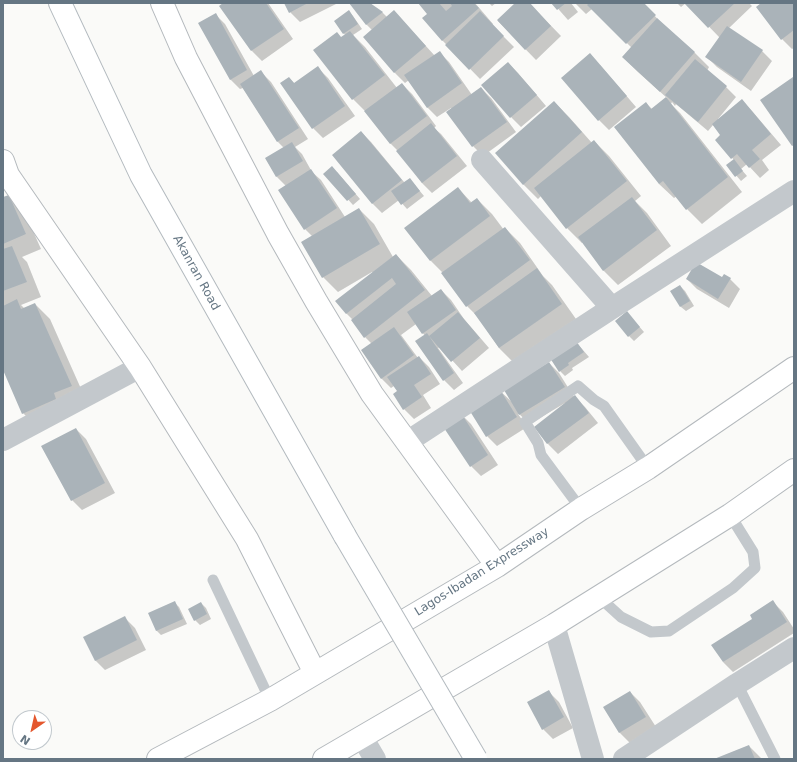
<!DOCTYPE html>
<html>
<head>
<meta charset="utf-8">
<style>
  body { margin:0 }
  #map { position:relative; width:797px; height:762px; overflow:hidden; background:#fafaf8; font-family:"DejaVu Sans",sans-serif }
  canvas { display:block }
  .frame { position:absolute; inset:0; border:4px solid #657683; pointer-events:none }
  .north { position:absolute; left:12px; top:710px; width:40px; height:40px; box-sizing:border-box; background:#fff; border:1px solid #c1c8cd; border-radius:50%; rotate:214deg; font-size:11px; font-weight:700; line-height:16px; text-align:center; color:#657683 }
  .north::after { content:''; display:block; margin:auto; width:14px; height:18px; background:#e4572e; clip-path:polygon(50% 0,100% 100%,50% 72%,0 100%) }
</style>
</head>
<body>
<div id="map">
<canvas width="797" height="762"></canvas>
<div class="frame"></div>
<div class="north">N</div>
</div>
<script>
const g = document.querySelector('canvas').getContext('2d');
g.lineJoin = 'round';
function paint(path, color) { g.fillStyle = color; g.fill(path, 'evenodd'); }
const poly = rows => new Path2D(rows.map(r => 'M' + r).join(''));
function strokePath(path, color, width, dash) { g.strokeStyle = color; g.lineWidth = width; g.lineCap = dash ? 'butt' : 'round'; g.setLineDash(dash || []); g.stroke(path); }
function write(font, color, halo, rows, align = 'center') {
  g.font = font + ' "DejaVu Sans",sans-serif'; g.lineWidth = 4; g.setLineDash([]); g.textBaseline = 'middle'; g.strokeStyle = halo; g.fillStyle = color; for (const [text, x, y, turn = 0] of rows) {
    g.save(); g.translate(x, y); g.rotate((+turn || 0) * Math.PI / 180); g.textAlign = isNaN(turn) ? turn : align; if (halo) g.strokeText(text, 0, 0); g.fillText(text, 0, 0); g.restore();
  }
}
const shadow = poly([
  [225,3,268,3,293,39,262,61,252,51,220,6],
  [285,3,338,3,300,22,290,12],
  [350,3,371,3,372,6,382,12,387,17,394,11,435,56,439,52,449,62,472,95,481,88,491,98,516,132,483,156,473,146,451,108,437,117,427,107,409,80,405,83,395,73,364,37,372,30,366,24],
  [419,3,475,3,493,24,492,25,514,47,480,79,442,40,429,14],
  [489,3,496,3,492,6],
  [517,3,529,3,561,36,536,60,498,21],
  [553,3,571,3,578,12,568,20],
  [575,3,643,3,664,26,695,53,709,67,707,71,726,87,736,97,718,119,719,120,742,101,752,111,781,145,762,160,769,170,760,178,747,164,741,169,747,176,741,181,727,165,734,160,716,140,722,136,713,125,708,131,676,104,675,106,672,102,671,104,680,113,742,192,702,224,687,209,677,196,674,198,659,184,646,103,652,109,667,98,638,72,623,57,632,48,592,9,586,14],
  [677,3,749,3,752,6,729,28,762,51,772,61,751,91,717,67,707,57,720,38,686,3,681,7],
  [763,3,794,3,794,48,792,49,782,39,758,7],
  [349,12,353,16,362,29,353,35,365,47,397,88,402,84,412,94,436,126,434,128,441,134,467,166,432,193,422,183,398,151,390,143,368,114,353,99,342,38,345,35,335,21],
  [215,14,225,24,254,76,261,72,271,82,308,139,295,147,302,154,312,172,321,180,345,217,359,209,374,224,393,257,396,255,411,270,432,296,441,290,451,300,464,319,489,348,462,371,440,347,438,348,463,383,454,390,444,380,425,336,416,324,401,335,418,358,419,357,429,367,440,384,423,395,431,408,414,419,404,409,398,392,394,386,391,388,381,378,372,344,365,337,353,320,346,313,373,273,372,272,338,292,323,277,312,236,305,229,286,186,277,177,266,159,284,148,278,142,243,88,240,89,230,79],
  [508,63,518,73,546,106,521,127,511,117],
  [600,65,636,107,609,130,599,120,563,78],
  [318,68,328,78,355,116,323,138,313,128,289,78,295,84],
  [554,102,569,117,592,143,594,141,609,156,641,196,635,201,647,213,671,246,618,285,603,270,583,242,582,243,567,228,541,196,538,199,523,184],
  [361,132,371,142,404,182,414,184,424,196,407,209,399,200,382,213,372,203],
  [337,172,360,199,353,205,325,174],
  [458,188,472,203,477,199,492,214,504,230,505,228,520,243,543,276,552,285,576,319,514,363,499,348,478,317,467,306,443,273,431,261,406,228],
  [9,196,24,211,41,249,22,257,27,262,41,297,21,305,25,309,35,304,50,319,86,400,38,428,23,413,3,368,3,198],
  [687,279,730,279,740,289,729,308,697,289],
  [680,286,685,291,694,306,686,311,681,307],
  [631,317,644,332,634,341,629,336],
  [576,342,589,357,572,368,573,370,565,376,560,371,551,359],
  [549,363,559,373,574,397,575,397,585,407,598,423,558,454,548,444,535,427,566,404,565,403,530,424,519,414,518,414,527,427,497,446,487,436,499,390,512,402],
  [461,414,471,424,498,465,481,476,471,466],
  [76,429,86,439,115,493,82,510,72,500],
  [174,602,179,607,187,624,161,635,156,630],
  [773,602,783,612,794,629,794,633,733,672,723,662,754,620],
  [201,603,206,608,211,619,200,625,195,620],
  [125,618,135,628,146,650,105,670,95,660],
  [549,692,559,702,573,728,553,739,543,729],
  [630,692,640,702,656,727,630,743,620,733,605,707],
  [749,746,762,759,717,759]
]);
const building = poly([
  [223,3,266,3,284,29,251,51,219,6],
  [284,3,308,3,289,13],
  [349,3,370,3,383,12,366,25],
  [418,3,439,3,446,11,452,6,450,3,474,3,479,8,442,41,422,18,427,14],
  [515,3,530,3,551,26,525,50,497,20],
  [551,3,566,3,557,10],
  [589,3,644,3,656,15,626,44,587,5],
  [684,3,735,3,708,28],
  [761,3,794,3,794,30,781,40,756,7],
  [349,10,358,24,343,34,334,21],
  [394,10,426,46,394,73,363,37],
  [480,11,504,36,469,70,445,45],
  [216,13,247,70,230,80,198,23],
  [657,18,695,52,660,92,622,57],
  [727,26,763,50,741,82,705,57],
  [350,31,385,75,352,100,313,50,337,32,341,37],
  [440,51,462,83,427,108,404,75],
  [590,53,627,96,598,121,561,78],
  [695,59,727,86,698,122,665,95],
  [508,62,537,95,510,118,481,85],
  [318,66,345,106,312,129,280,83,289,77,294,83],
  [261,70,299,128,277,142,240,84],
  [793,77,794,80,794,145,792,146,760,100],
  [402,83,427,116,390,144,364,111],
  [481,87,507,122,472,147,446,112],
  [666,97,728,177,686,210,663,181,659,184,614,127,646,102,651,109],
  [742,99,771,134,752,150,760,159,749,168,737,154,731,159,715,140,720,135,712,124],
  [554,101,582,132,523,185,495,153],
  [431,123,457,156,422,183,396,151],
  [361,131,402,180,372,204,332,155],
  [594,140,627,181,566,229,534,188],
  [292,142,303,161,276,177,265,158],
  [734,159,743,171,735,177,726,165],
  [332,166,356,194,347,201,323,174],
  [311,169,337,208,304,230,278,190],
  [410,178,420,191,401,205,391,191],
  [458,187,470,203,477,198,490,216,430,261,404,228],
  [9,195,26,234,3,244,3,197],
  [632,197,657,230,603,271,578,237],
  [359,208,380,244,322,278,301,242],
  [505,227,530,260,466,307,441,273],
  [12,246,27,282,3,291,3,249],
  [396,254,425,290,364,338,351,320,396,284,392,278,346,314,335,301],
  [696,262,722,277,724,274,731,278,718,299,686,279],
  [537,268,562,304,499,348,474,313],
  [680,285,690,301,680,307,670,291],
  [441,289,456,310,422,334,407,312],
  [17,299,21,309,35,303,72,386,54,393,56,399,22,414,3,370,3,306],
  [627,311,640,327,628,337,615,321],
  [458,312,480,338,451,362,429,336],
  [394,327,414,355,381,379,361,350],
  [427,333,454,373,443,381,415,341],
  [576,341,584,352,568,363,569,365,559,372,550,358],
  [419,356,431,374,414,385,422,397,403,410,393,394,397,391,387,377],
  [549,362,565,387,519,415,504,390],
  [499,388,517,417,486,437,468,408],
  [575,395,589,413,547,444,534,427],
  [461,413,488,455,470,467,442,425],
  [76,428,105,483,71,501,41,446],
  [773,600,787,622,723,662,711,645,752,619,750,615],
  [175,601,183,619,156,631,148,613],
  [201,602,207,614,194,621,188,609],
  [125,616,137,640,95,661,83,637],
  [549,690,564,717,542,730,527,702],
  [630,691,646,717,619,733,603,707],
  [749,745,755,759,714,759]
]);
const lane = poly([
  [581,509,541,455,538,443,525,422,578,386,594,400,604,406,648,468],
  [213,580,270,700],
  [599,597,621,617,651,632,669,631,733,588,755,568,753,552,730,515],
  [737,684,775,759]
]);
const street = poly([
  [482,160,612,308],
  [3,440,140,367],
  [407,442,612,308,794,191],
  [554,625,593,759],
  [362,737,375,759],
  [624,759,737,684,794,648]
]);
const secondary = poly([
  [60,3,141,175,345,536]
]);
const highway = poly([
  [162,3,186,58,278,234,316,301,372,394,497,566],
  [3,161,8,175,140,367,247,539,315,673],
  [158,759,270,700,497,566,581,509,648,468,794,368],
  [324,759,554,625,730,515,794,470]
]);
const secondaryBridge = poly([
  [345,536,476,759]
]);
const streetNames = [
  ["Akanran Road",196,273,61],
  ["Lagos-Ibadan Expressway",482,572,-32]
];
paint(shadow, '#0003');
paint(building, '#aab3b9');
strokePath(secondary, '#b3babf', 24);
strokePath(highway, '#b4b9bd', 24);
strokePath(lane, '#c3c8cc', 11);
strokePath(street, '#c3c8cc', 22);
strokePath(secondary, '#fff', 22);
strokePath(highway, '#fff', 22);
strokePath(secondaryBridge, '#b3babf', 24, []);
strokePath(secondaryBridge, '#fff', 22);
write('12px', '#657683', '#fff', streetNames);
</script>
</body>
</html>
